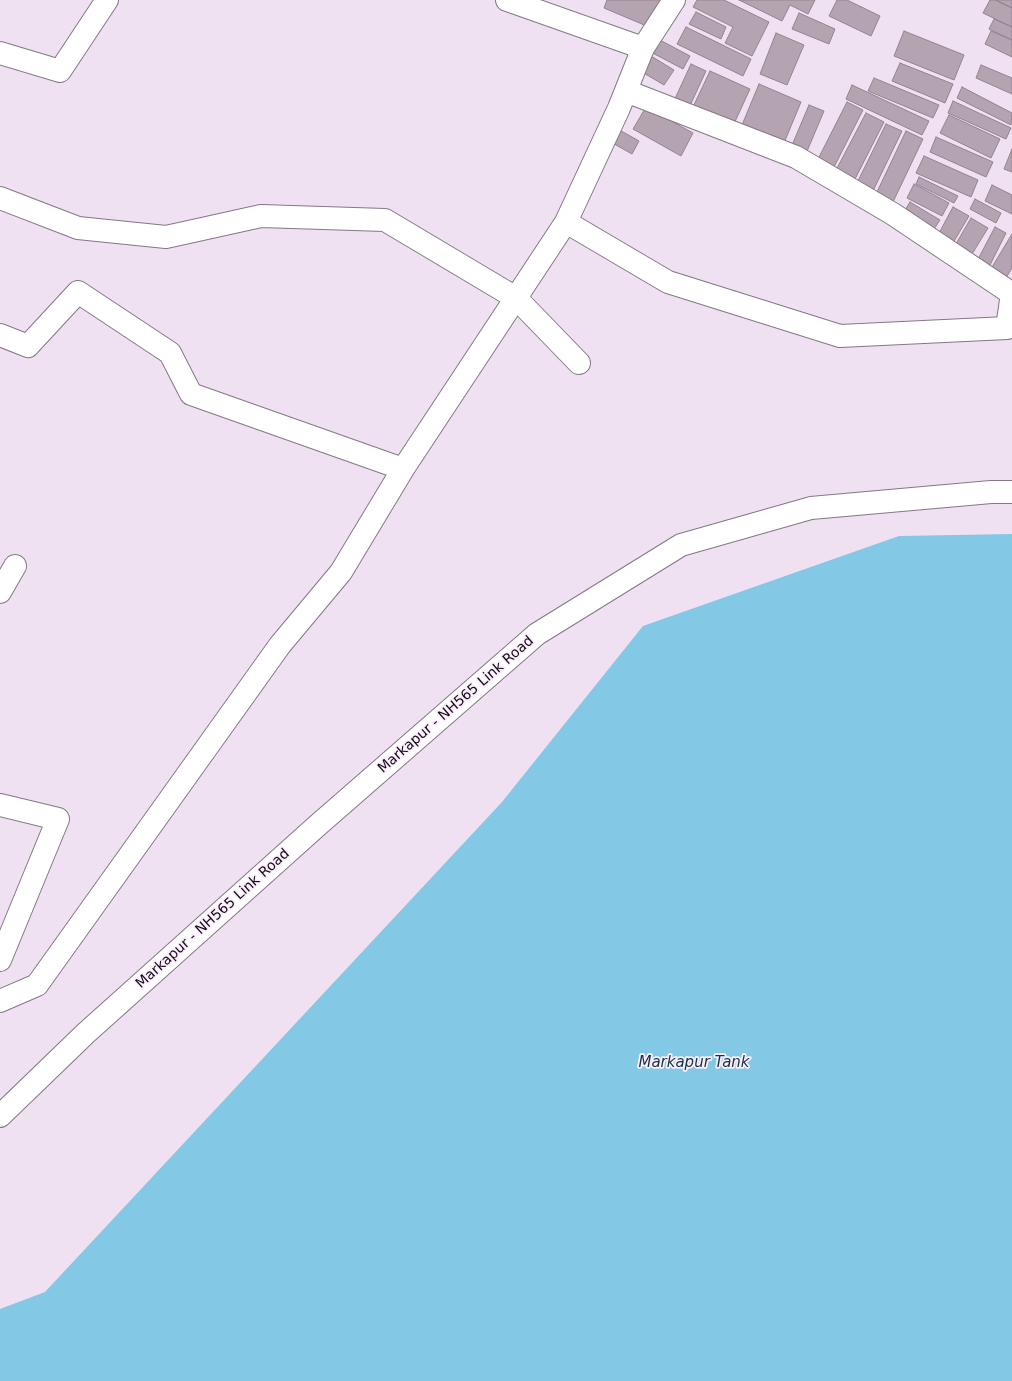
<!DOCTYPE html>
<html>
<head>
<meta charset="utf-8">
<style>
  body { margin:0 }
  canvas { display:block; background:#efe1f1 }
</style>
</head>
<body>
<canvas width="1012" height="1381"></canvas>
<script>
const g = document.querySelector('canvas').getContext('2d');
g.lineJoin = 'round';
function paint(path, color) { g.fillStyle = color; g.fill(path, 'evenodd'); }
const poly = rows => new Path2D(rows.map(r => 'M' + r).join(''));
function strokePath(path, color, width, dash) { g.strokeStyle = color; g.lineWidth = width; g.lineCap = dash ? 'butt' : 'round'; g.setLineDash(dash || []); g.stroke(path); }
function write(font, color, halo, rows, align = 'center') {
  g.font = font + ' "DejaVu Sans",sans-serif'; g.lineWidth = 3.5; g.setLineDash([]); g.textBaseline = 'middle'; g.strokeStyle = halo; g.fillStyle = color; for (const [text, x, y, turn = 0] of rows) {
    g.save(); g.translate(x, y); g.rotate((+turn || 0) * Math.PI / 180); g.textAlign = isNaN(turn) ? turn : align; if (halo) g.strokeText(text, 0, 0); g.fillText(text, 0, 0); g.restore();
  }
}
const water = poly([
  [1012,534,1012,1381,0,1381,0,1309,45,1292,502,802,643,626,899,536]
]);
const building = poly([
  [607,0,661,0,649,27,604,8,607,0],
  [697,0,724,0,769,22,752,56,725,43,733,27,693,7,697,0],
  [739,0,815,0,808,14,790,5,782,21,739,0],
  [837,0,847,0,880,16,871,36,829,16,837,0],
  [990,0,995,0,1012,8,1012,27,983,13,990,0],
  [996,0,1012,0,1012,8,996,0],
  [696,12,726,27,721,39,689,24,696,12],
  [799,13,835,29,829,44,792,29,799,13],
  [994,19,1012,27,1012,40,989,29,994,19],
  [686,27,751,59,743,76,677,44,686,27],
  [904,31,964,55,954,80,894,56,904,31],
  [991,31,1012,40,1012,57,985,44,991,31],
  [776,33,804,45,787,85,760,74,776,33],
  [658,39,690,56,683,69,643,48,658,39],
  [651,56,674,70,664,85,642,72,651,56],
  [900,63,953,84,945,103,892,81,900,63],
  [691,64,706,71,688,110,673,103,691,64],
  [981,65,1012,78,1012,94,976,78,981,65],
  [710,71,750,89,733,126,693,107,710,71],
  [874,78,939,105,933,118,868,91,874,78],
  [759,84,801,102,784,143,742,125,759,84],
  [852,85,929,121,922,135,846,99,852,85],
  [962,87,1012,113,1011,125,957,98,962,87],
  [953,101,1011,128,1006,139,948,113,953,101],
  [847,102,863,110,832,171,816,163,847,102],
  [809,105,824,111,805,156,790,150,809,105],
  [646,107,693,133,681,156,633,129,646,107],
  [866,113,884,122,854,181,835,172,866,113],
  [949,115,1000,139,991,158,940,133,949,115],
  [886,124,902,131,872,193,856,185,886,124],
  [616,128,639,141,632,154,609,141,616,128],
  [906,131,923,139,893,202,876,194,906,131],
  [936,137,993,162,986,177,930,152,936,137],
  [1012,149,1012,172,1004,169,1012,149],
  [924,156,978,180,971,197,916,173,924,156],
  [919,177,958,196,954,203,916,184,919,177],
  [914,184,949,203,942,216,907,198,914,184],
  [992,185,1012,195,1012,214,985,201,992,185],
  [975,199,1001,213,996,223,970,209,975,199],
  [910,202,940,220,934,229,904,212,910,202],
  [953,207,969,216,953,243,938,235,953,207],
  [971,218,988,228,969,259,953,249,971,218],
  [995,227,1006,233,988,269,976,263,995,227],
  [1012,234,1012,268,1004,281,989,272,1012,234]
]);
const minor = poly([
  [0,53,60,71,107,0],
  [626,91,796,157,893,214,1011,293],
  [0,198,78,228,166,237,261,216,385,220,516,298,579,363],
  [566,222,668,282,840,336,1007,328,1012,293],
  [0,335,28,346,78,292,170,353,191,394,403,469],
  [0,592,15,566],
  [0,805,58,819,0,960],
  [0,1001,37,985,280,645,341,572,403,469,566,222,619,108,643,48]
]);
const secondary = poly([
  [507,0,643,48,674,0]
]);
const primary = poly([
  [0,1116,86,1033,318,825,537,634,681,545,811,508,991,492,1012,492]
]);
const streetNames = [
  ["Markapur - NH565 Link Road",456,705,-41],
  ["Markapur - NH565 Link Road",213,919,-42]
];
const waterNames = [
  ["Markapur Tank",694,1063]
];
paint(water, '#83c8e4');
paint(building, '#b4a4b1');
strokePath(building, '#938390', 1);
strokePath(minor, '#847886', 24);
strokePath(secondary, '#847886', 24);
strokePath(primary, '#847886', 24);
strokePath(minor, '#fff', 22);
strokePath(secondary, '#fff', 22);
strokePath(primary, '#fff', 22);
write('14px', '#110c11', '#fceeff', streetNames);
write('italic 15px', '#12333f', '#fceeff', waterNames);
</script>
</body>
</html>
